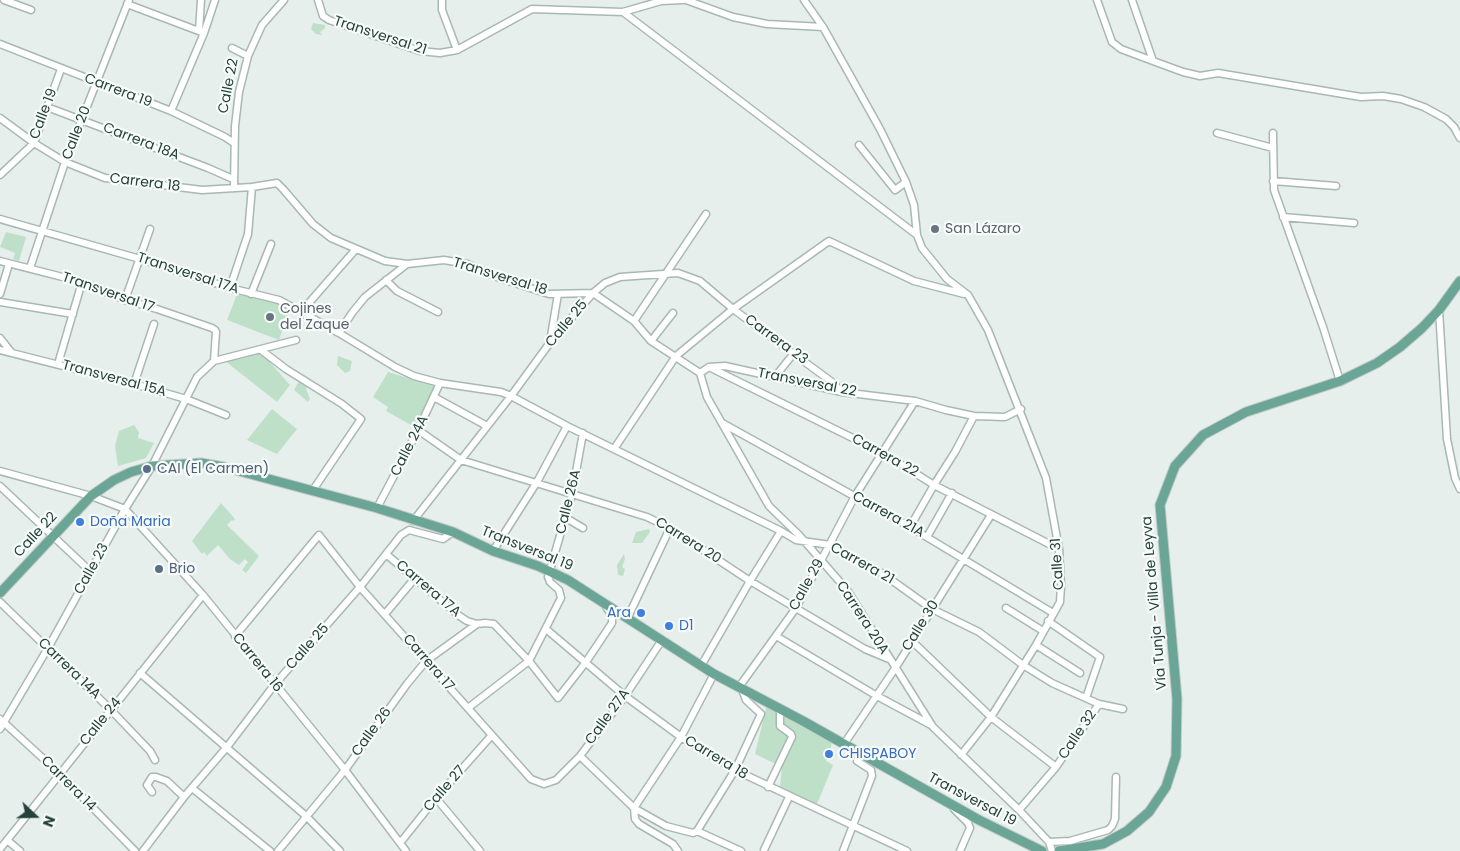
<!DOCTYPE html>
<html>
<head>
<meta charset="utf-8">
<style>
  body { margin:0 }
  #map { position:relative; width:1460px; height:851px; overflow:hidden; background:#e6efeb; font-family:Poppins,sans-serif }
  canvas { display:block }
  .north { position:absolute; left:10px; top:791px; width:50px; height:50px; -webkit-text-stroke:4px #f7fbf9; paint-order:stroke; rotate:111deg; font-size:14px; font-weight:700; line-height:20px; text-align:center; color:#24423a }
  .north::after { content:''; display:block; margin:auto; width:18px; height:22px; background:#24423a; clip-path:polygon(50% 0,100% 100%,50% 72%,0 100%) }
</style>
</head>
<body>
<div id="map">
<canvas width="1460" height="851"></canvas>
<div class="north">N</div>
</div>
<script>
const g = document.querySelector('canvas').getContext('2d');
g.lineJoin = 'round';
function paint(path, color) { g.fillStyle = color; g.fill(path, 'evenodd'); }
const poly = rows => new Path2D(rows.map(r => 'M' + r).join(''));
function strokePath(path, color, width, dash) { g.strokeStyle = color; g.lineWidth = width; g.lineCap = dash ? 'butt' : 'round'; g.setLineDash(dash || []); g.stroke(path); }
function write(font, color, halo, rows, align = 'center') {
  g.font = font + ' Poppins,sans-serif'; g.lineWidth = 4.5; g.setLineDash([]); g.textBaseline = 'middle'; g.strokeStyle = halo; g.fillStyle = color; for (const [text, x, y, turn = 0] of rows) {
    g.save(); g.translate(x, y); g.rotate((+turn || 0) * Math.PI / 180); g.textAlign = isNaN(turn) ? turn : align; if (halo) g.strokeText(text, 0, 0); g.fillText(text, 0, 0); g.restore();
  }
}
const green = poly([
  [313,23,325,25,325,28,320,32,322,35,316,34,311,29],
  [6,232,26,237,19,261,13,259,15,253,0,247],
  [239,289,291,305,279,340,227,320],
  [262,353,290,385,277,402,225,361],
  [338,356,352,361,350,371,345,373,337,365],
  [388,372,438,387,418,429,386,411,388,407,373,397],
  [299,381,304,385,306,384,308,386,306,389,310,399,308,402,294,390],
  [272,409,297,429,277,454,247,440],
  [134,425,139,432,138,438,154,443,146,458,118,466,115,446,119,431],
  [221,503,235,519,233,521,232,520,227,525,259,556,246,573,242,570,248,562,245,559,239,565,230,559,218,545,207,556,204,552,202,554,192,541],
  [649,529,650,532,642,543,632,543,636,532],
  [624,554,625,559,622,567,625,569,623,576,618,575,617,565],
  [768,700,832,736,831,748,826,761,833,765,817,804,780,788,782,767,755,754]
]);
const minor = poly([
  [4,0,31,10],
  [318,0,323,16,329,20,420,51,440,53,457,50,532,9,623,12,661,1,683,0],
  [442,0,442,10,457,50],
  [686,0,733,17,767,24,823,27],
  [804,0,823,27,880,129,906,182,914,205,917,235,922,248,947,279,968,295,988,330,1046,478,1059,549,1061,586,1060,602,1036,645,991,717,961,755],
  [1097,0,1112,42,1121,49,1153,61,1183,72,1200,76,1218,73,1343,94,1361,97,1383,96,1401,99,1424,107,1446,119,1454,127,1460,138],
  [1132,0,1153,61],
  [127,4,204,33],
  [623,12,917,235],
  [199,31,201,0],
  [0,44,171,111,225,137,234,143],
  [232,48,248,56],
  [47,107,208,168,233,179],
  [171,111,204,33,215,0],
  [0,118,34,143,65,162,105,178,202,190,252,187,277,183,283,189,313,224,331,238,385,261,407,264,444,260,467,264,502,279,549,294,593,293],
  [1217,133,1273,148],
  [1273,133,1274,190,1323,327,1340,381],
  [859,145,895,190,906,182],
  [0,175,34,143,61,69],
  [1273,181,1336,186],
  [234,188,235,126,239,92,248,56,262,25,284,0],
  [1283,217,1354,223],
  [0,219,140,259,230,288,279,300,339,333,395,367,414,376,440,383,501,392,511,396,567,426,781,531,796,540,830,545,883,574,932,609,979,632,1023,665,1052,683,1099,704,1123,709],
  [0,261,82,282,125,300,157,309,212,328,215,330,216,332,214,361],
  [30,268,65,162,129,0],
  [386,280,397,291,438,312],
  [230,288,248,234,252,187],
  [593,293,634,321,651,341,700,373],
  [0,294,9,264],
  [251,294,271,244],
  [125,300,150,229],
  [0,302,73,314],
  [1439,310,1447,439,1455,478,1460,489],
  [301,312,356,249],
  [634,321,706,214],
  [339,333,352,313,365,297,407,264],
  [0,338,12,353],
  [651,341,673,313],
  [550,342,558,294],
  [0,350,134,384,186,399,226,415],
  [261,350,286,369,342,404,361,419,313,490],
  [58,364,82,282],
  [709,367,883,453,934,485,1059,549],
  [700,373,707,397,769,506,799,535,847,590,933,727,1019,810,1049,842,1052,851],
  [700,373,709,367,725,366,842,392,915,401,946,410,974,416,1005,417,1021,409],
  [774,378,794,353],
  [134,384,154,324],
  [434,397,487,426],
  [722,423,910,527,1053,613],
  [418,430,461,460,647,517,670,528,750,581,865,649,889,659],
  [614,449,676,356,733,309,829,241,914,281,964,294],
  [0,471,91,496,125,509,203,595,345,770,406,851],
  [0,486,90,571],
  [377,508,418,430,440,383],
  [566,518,583,528],
  [413,521,511,396,549,344,593,293,605,283,620,277,678,273,700,281,733,309,832,382,842,392],
  [910,527,934,485,955,452,974,416],
  [927,537,952,493],
  [493,551,537,482,567,426],
  [386,554,458,615,467,621,477,624,485,623,494,624,529,661,558,698,586,662,612,623,612,616,605,605],
  [0,602,110,709,150,751,155,760],
  [1006,608,1043,631],
  [385,614,415,578],
  [628,617,670,528],
  [1048,621,1100,657,1086,698],
  [546,629,625,696,681,737,735,770,907,851],
  [235,636,319,535,360,587,531,779,544,784,556,780,580,756,625,696,662,640],
  [776,636,877,696,931,725],
  [912,641,991,717,1056,767],
  [1036,645,1080,673],
  [701,666,750,581,781,531],
  [140,673,306,816,340,851],
  [739,687,796,608,855,496,915,401],
  [468,708,529,661,561,598,559,590,550,582,548,577,572,494,583,433],
  [0,719,60,774,135,851],
  [0,729,48,648,125,509,152,466,197,377,214,361,296,340],
  [844,744,896,667,991,515],
  [580,756,634,808,666,826,693,833,697,831,735,770,761,714,746,700,742,689],
  [768,787,792,737,791,734,780,726,780,708],
  [192,788,270,851],
  [152,792,147,785,152,777,156,777,167,781,184,797],
  [436,798,480,851],
  [954,809,968,823,970,828,960,851],
  [1019,810,1056,767,1099,704],
  [697,831,741,851],
  [7,840,20,851],
  [1049,842,1070,841,1108,830,1112,826,1115,819,1116,777],
  [400,843,436,798,492,735],
  [0,849,203,595],
  [764,850,789,797],
  [143,851,184,797,227,747,275,684,360,587,401,535,409,530,443,539,453,532],
  [278,851,345,770,407,684,426,661,477,624],
  [678,851,673,844,639,824,635,819,634,808,681,737,714,674],
  [843,851,872,776,871,770,857,761,859,752]
]);
const major = poly([
  [0,593,91,496,114,480,131,472,152,466,201,463,224,467,377,508,453,532,493,551,538,566,568,580,714,674,803,721,979,820,1042,851],
  [1059,851,1103,844,1127,831,1149,812,1166,787,1176,756,1177,699,1160,505,1175,466,1203,435,1246,412,1340,381,1377,363,1400,347,1422,328,1439,310,1460,281]
]);
const markers = [
  [935,229,5,"#6b7280"],
  [270,317,5,"#6b7280"],
  [147,469,5,"#5c6f8a"],
  [80,522,5,"#3f7fe0"],
  [159,569,5,"#5c6f8a"],
  [641,613,5,"#3f7fe0"],
  [669,626,5,"#3f7fe0"],
  [829,754,5,"#3f7fe0"]
];
const streetNames = [
  ["Transversal 21",380,36,18],
  ["Calle 22",229,86,-79],
  ["Carrera 19",118,91,21],
  ["Calle 19",44,114,-69],
  ["Calle 20",77,133,-69],
  ["Carrera 18A",141,142,21],
  ["Carrera 18",145,183,7],
  ["Transversal 17A",188,274,18],
  ["Transversal 18",500,277,17],
  ["Transversal 17",108,293,19],
  ["Calle 25",567,324,-50],
  ["Carrera 23",776,340,36],
  ["Transversal 15A",114,379,15],
  ["Transversal 22",807,383,11],
  ["Calle 24A",410,446,-63],
  ["Carrera 22",885,456,29],
  ["Calle 26A",569,502,-76],
  ["Carrera 21A",888,515,29],
  ["Calle 22",36,535,-47],
  ["Carrera 20",688,541,32],
  ["Transversal 19",527,549,22],
  ["Carrera 21",862,564,29],
  ["Calle 31",1058,564,-94],
  ["Calle 23",92,569,-61],
  ["Calle 29",807,585,-61],
  ["Carrera 17A",428,589,40],
  ["Vía Tunja - Villa de Leyva",1155,603,-95],
  ["Carrera 20A",862,618,57],
  ["Calle 30",921,626,-58],
  ["Calle 25",308,647,-48],
  ["Carrera 16",257,663,51],
  ["Carrera 17",428,663,49],
  ["Carrera 14A",69,669,44],
  ["Calle 27A",608,717,-54],
  ["Calle 24",101,722,-51],
  ["Calle 26",372,732,-54],
  ["Calle 32",1078,735,-56],
  ["Carrera 18",716,758,31],
  ["Carrera 14",68,784,45],
  ["Calle 27",445,789,-49],
  ["Transversal 19",972,800,28]
];
const worshipNames = [
  ["San Lázaro",945,229],
  ["Cojines",280,309],
  ["del Zaque",280,325]
];
const serviceNames = [
  ["CAI (El Carmen)",157,469],
  ["Brio",169,569]
];
const shopNames = [
  ["Doña Maria",90,522],
  ["Ara",631,613,"right"],
  ["D1",679,626],
  ["CHISPABOY",839,754]
];
paint(green, '#bfe0c8');
strokePath(minor, '#a8b8b2', 9);
strokePath(major, '#c2cac8', 11);
strokePath(minor, '#fff', 6);
strokePath(major, '#6aa596', 9);
for (const [x, y, r, color] of markers) { const dot = new Path2D(); dot.arc(x, y, r, 0, 2 * Math.PI); g.fillStyle = color; g.fill(dot); strokePath(dot, '#f7fbf9', 2); }
write('14px', '#24423a', '#f7fbf9', streetNames);
write('14px', '#5b616d', '#f7fbf9', worshipNames, 'left');
write('14px', '#4e5e75', '#f7fbf9', serviceNames, 'left');
write('14px', '#366cbe', '#f7fbf9', shopNames, 'left');
</script>
</body>
</html>
